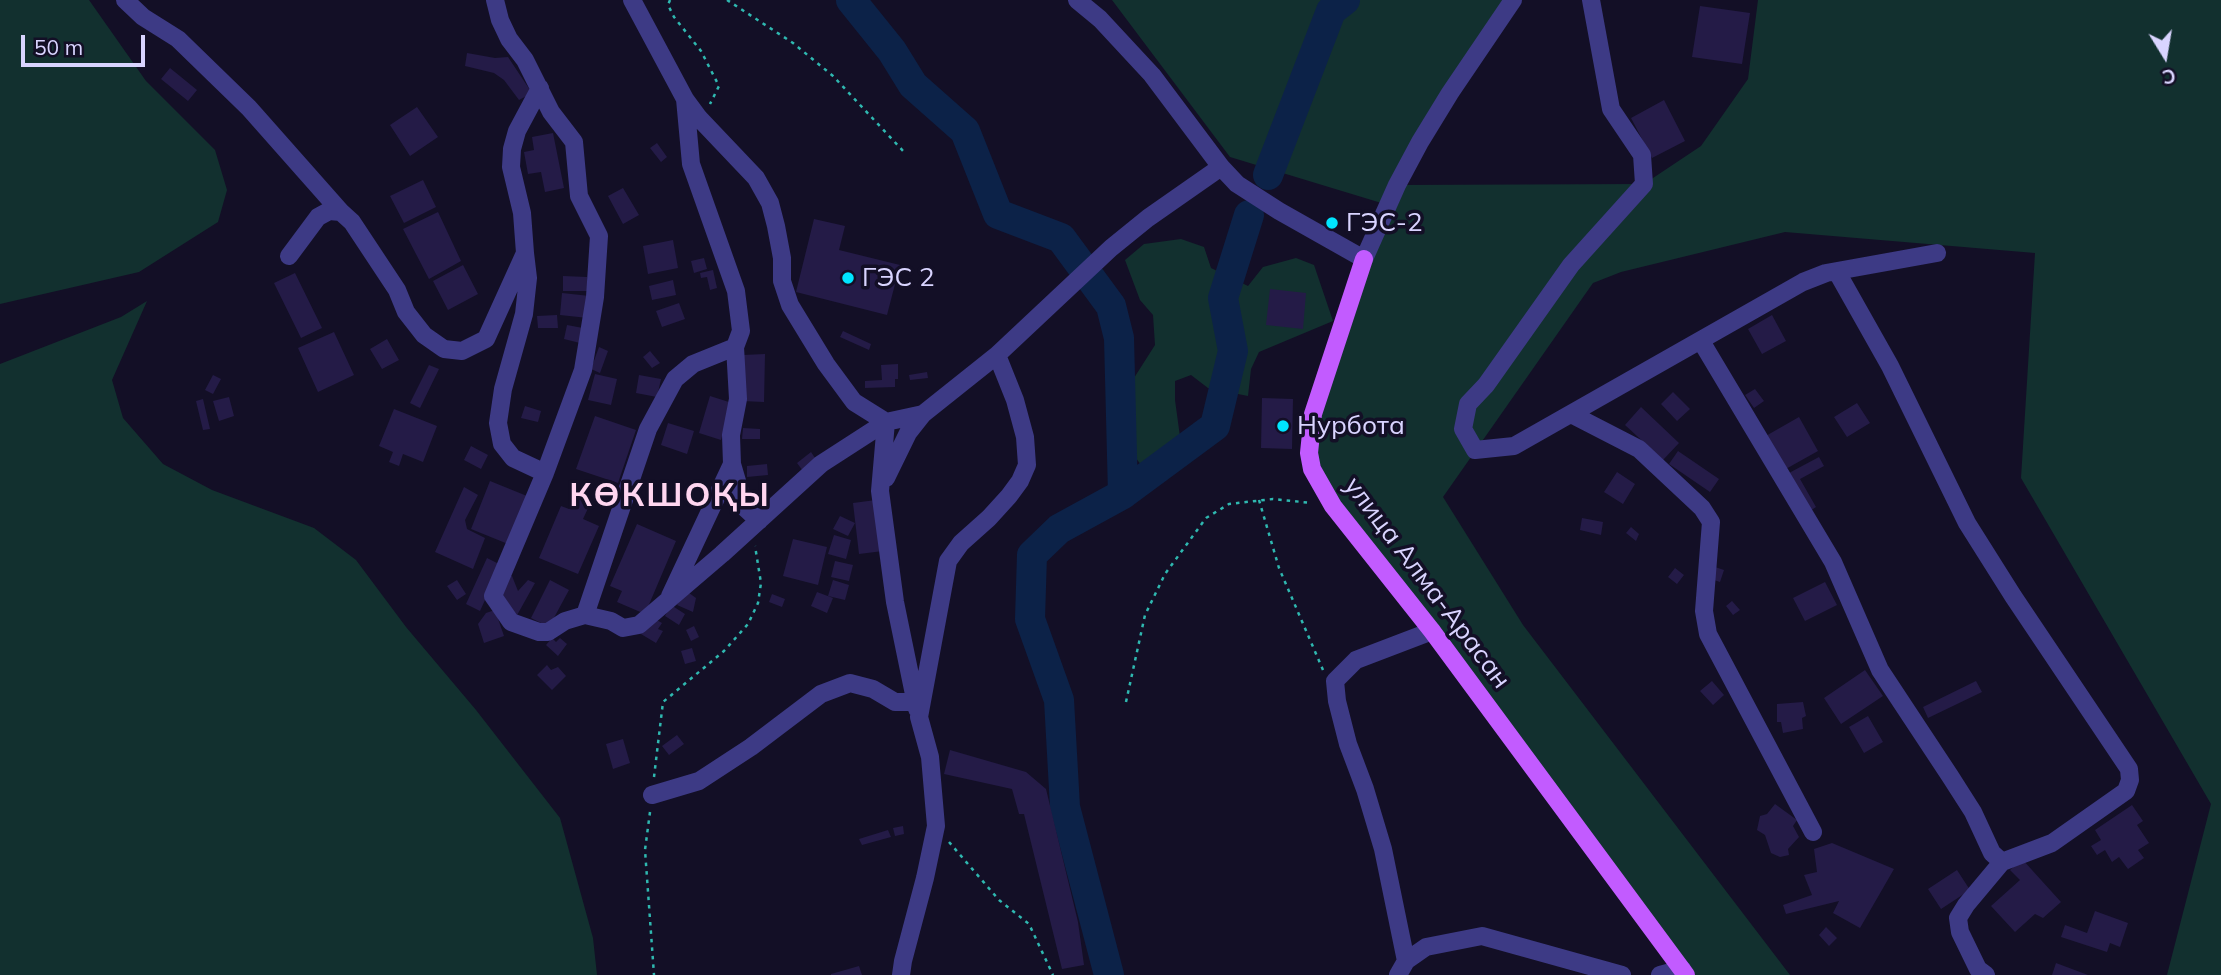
<!DOCTYPE html>
<html>
<head>
<meta charset="utf-8">
<style>
  body { margin:0 }
  #map { position:relative; width:2221px; height:975px; overflow:hidden; background:#130f26; font-family:Mulish,sans-serif }
  canvas { display:block }
  .north { position:absolute; left:2130px; top:21px; width:70px; height:70px; -webkit-text-stroke:5px #130f26; paint-order:stroke; rotate:169deg; font-size:19px; font-weight:700; line-height:28px; text-align:center; color:#d9d4ff }
  .north::after { content:''; display:block; margin:auto; width:24px; height:32px; background:#d9d4ff; clip-path:polygon(50% 0,100% 100%,50% 72%,0 100%) }
  .scale { position:absolute; left:21px; top:35px; width:124px; height:32px; box-sizing:border-box; border:4px solid #d9d4ff; border-top:0; padding-left:9px; font-size:21px; line-height:24px; white-space:nowrap; color:#d9d4ff; -webkit-text-stroke:5px #130f26; paint-order:stroke }
</style>
</head>
<body>
<div id="map">
<canvas width="2221" height="975"></canvas>
<div class="north">С</div>
<div class="scale">50 m</div>
</div>
<script>
const g = document.querySelector('canvas').getContext('2d');
g.lineJoin = 'round';
function paint(path, color) { g.fillStyle = color; g.fill(path, 'evenodd'); }
const poly = rows => new Path2D(rows.map(r => 'M' + r).join(''));
function strokePath(path, color, width, dash) { g.strokeStyle = color; g.lineWidth = width; g.lineCap = dash ? 'butt' : 'round'; g.setLineDash(dash || []); g.stroke(path); }
function write(font, color, halo, rows, align = 'center') {
  g.font = font + ' Mulish,sans-serif'; g.lineWidth = 7; g.setLineDash([]); g.textBaseline = 'middle'; g.strokeStyle = halo; g.fillStyle = color; for (const [text, x, y, turn = 0] of rows) {
    g.save(); g.translate(x, y); g.rotate((+turn || 0) * Math.PI / 180); g.textAlign = isNaN(turn) ? turn : align; if (halo) g.strokeText(text, 0, 0); g.fillText(text, 0, 0); g.restore();
  }
}
const green = poly([
  [0,0,89,0,146,81,215,150,227,190,218,222,139,272,0,304],
  [1112,0,1514,0,1399,185,1644,184,1701,146,1748,79,1758,0,2221,0,2221,975,2167,975,2211,804,2021,478,2035,253,1785,232,1621,272,1593,283,1443,497,1523,625,1790,975,1686,975,1333,506,1309,453,1388,205,1230,157],
  [1181,239,1204,247,1211,268,1248,286,1263,267,1296,258,1314,265,1333,321,1259,352,1251,369,1248,396,1208,388,1191,375,1175,381,1175,400,1181,444,1141,465,1133,454,1134,378,1155,345,1153,315,1140,300,1125,260,1144,244],
  [147,301,112,380,123,418,163,464,212,490,314,528,356,560,406,627,476,710,560,818,593,938,597,975,0,975,0,364,121,317]
]);
const river = poly([
  [851,0,892,51,913,85,965,131,998,214,1061,238,1111,306,1119,338,1123,494,1059,529,1032,555,1030,619,1059,700,1065,807,1109,975],
  [1268,175,1331,11,1345,0],
  [1123,494,1215,426,1233,351,1223,298,1249,215]
]);
const building = poly([
  [1700,6,1750,13,1742,64,1692,57],
  [467,53,495,58,508,57,532,93,519,100,504,80,494,73,465,66],
  [170,68,197,90,188,101,161,79],
  [1664,100,1685,141,1652,158,1631,118],
  [417,107,438,137,410,156,390,125],
  [553,133,564,188,545,192,541,172,528,174,524,152,534,150,532,137],
  [657,143,667,157,661,162,650,148],
  [423,180,436,207,404,223,390,196],
  [623,188,639,215,623,224,608,196],
  [438,212,461,261,429,279,403,229],
  [814,219,845,226,839,250,900,265,887,315,796,292],
  [673,240,678,268,648,274,643,246],
  [704,258,707,269,694,273,691,261],
  [463,265,478,294,448,310,433,281],
  [713,270,717,288,710,290,707,277,701,278,700,273],
  [295,273,322,328,301,338,274,283],
  [563,276,587,277,587,291,563,291],
  [673,280,676,295,652,300,649,286],
  [1270,289,1306,293,1303,329,1266,325],
  [562,293,590,296,588,318,560,315],
  [679,303,685,319,662,327,656,311],
  [557,315,558,328,538,328,537,316],
  [1772,315,1786,341,1762,354,1748,329],
  [567,325,583,328,580,343,564,339],
  [843,331,871,344,869,350,840,337],
  [334,332,354,375,318,392,298,348],
  [387,339,399,360,382,369,370,349],
  [599,347,608,351,600,373,591,369],
  [650,351,660,363,652,368,643,357],
  [765,354,764,402,742,401,743,355],
  [898,364,898,379,895,379,895,387,865,388,865,381,882,380,881,365],
  [429,365,439,369,420,408,410,403],
  [927,372,928,378,910,380,909,375],
  [595,374,617,379,611,405,588,400],
  [213,375,221,379,213,394,205,390],
  [639,375,661,379,657,397,636,393],
  [1755,389,1764,401,1754,408,1745,395],
  [1673,392,1690,409,1677,421,1661,404],
  [710,396,732,403,721,440,699,433],
  [229,397,234,416,219,421,213,401],
  [1262,398,1293,399,1292,449,1261,448],
  [203,399,210,429,203,430,196,401],
  [1857,403,1870,423,1847,437,1834,417],
  [525,406,541,411,538,422,521,418],
  [1641,407,1679,443,1663,460,1625,425],
  [394,409,437,426,423,462,403,454,399,466,389,462,393,452,379,446],
  [595,416,636,430,618,483,576,469],
  [1799,417,1818,451,1784,470,1764,437],
  [668,423,694,431,687,454,661,445],
  [743,428,760,429,760,439,742,439],
  [471,446,488,455,481,469,464,460],
  [1678,451,1719,479,1710,492,1669,464],
  [811,452,817,461,803,471,797,463],
  [1819,457,1824,466,1800,479,1816,507,1810,511,1789,473],
  [767,464,768,475,747,477,747,466],
  [1617,472,1635,484,1623,504,1604,492],
  [490,481,527,496,508,544,471,529],
  [464,487,478,495,465,520,467,529,485,538,473,569,435,552],
  [574,497,590,504,583,519,599,526,578,574,539,558,561,506,569,509],
  [876,500,883,551,859,554,853,503],
  [840,516,855,523,848,536,833,529],
  [1582,518,1603,522,1601,535,1580,530],
  [637,524,676,541,645,614,617,602,622,591,610,586],
  [1631,527,1639,534,1636,541,1626,533],
  [834,535,851,540,846,559,828,554],
  [793,539,827,547,818,585,783,576],
  [487,558,501,565,480,611,466,604],
  [835,561,853,565,849,581,831,577],
  [1715,567,1724,570,1720,582,1711,579],
  [1675,568,1684,575,1677,584,1668,577],
  [504,576,512,576,518,591,528,580,535,583,516,617,500,596],
  [457,580,466,594,457,600,447,586],
  [550,580,569,590,549,627,531,618],
  [833,580,849,585,845,600,828,596],
  [1825,582,1837,605,1805,621,1793,598],
  [685,590,696,598,693,612,677,605],
  [817,592,833,598,827,613,811,606],
  [772,594,785,599,782,607,769,602],
  [1732,601,1740,610,1733,615,1726,606],
  [671,605,685,614,679,625,665,616],
  [495,610,504,636,484,643,478,624,486,613],
  [655,619,662,623,658,629,663,631,656,643,641,634,646,625],
  [694,626,699,637,691,641,686,630],
  [552,638,556,642,560,638,567,644,558,656,546,645],
  [692,648,696,661,685,664,681,651],
  [547,665,551,670,558,667,566,676,552,690,537,675],
  [1865,670,1883,696,1841,724,1824,698],
  [1712,681,1724,695,1713,705,1700,691],
  [1976,681,1982,692,1928,718,1923,707],
  [1803,702,1806,716,1802,718,1803,729,1783,733,1781,722,1777,722,1777,704],
  [1868,716,1883,742,1864,753,1849,727],
  [677,735,684,744,669,755,662,746],
  [623,739,630,763,613,769,606,744],
  [950,750,1026,772,1046,789,1078,922,1084,965,1062,969,1024,814,1019,814,1012,789,944,774],
  [1775,804,1797,820,1793,826,1799,837,1788,849,1789,855,1780,857,1771,853,1765,835,1757,830,1760,816,1767,814],
  [2132,805,2143,821,2137,825,2149,843,2138,850,2144,858,2128,869,2119,857,2112,862,2105,850,2097,855,2091,846,2101,840,2095,830],
  [903,826,904,834,895,836,893,828],
  [888,830,891,837,862,845,859,839],
  [1832,843,1894,869,1860,928,1833,913,1839,901,1786,914,1783,905,1812,895,1804,875,1817,872,1814,849],
  [2022,859,2061,902,2043,918,2035,914,2015,932,1991,906,2020,880,2010,870],
  [1957,870,1970,890,1941,909,1928,889],
  [2095,911,2128,923,2120,947,2110,943,2107,952,2061,937,2065,925,2087,933],
  [1826,927,1837,938,1829,946,1819,935],
  [2056,963,2088,975,2052,975],
  [859,966,862,975,831,975,831,974]
]);
const path = poly([
  [670,0,668,5,674,17,701,51,719,86,710,104],
  [727,0,793,43,833,76,905,153],
  [1259,500,1279,568,1323,670],
  [1126,702,1145,615,1165,574,1206,518,1229,504,1273,499,1312,503],
  [654,777,663,702,724,651,748,624,758,603,761,583,755,546],
  [650,812,645,850,654,975],
  [949,842,999,900,1029,924,1053,975]
]);
const minor = poly([
  [125,0,143,17,178,39,249,108,341,212],
  [495,0,500,20,509,39,525,60,551,112,574,142,579,196,599,236,595,297,583,370,545,473,493,596,511,622,539,632,548,632,565,621,585,615,611,621,623,628,639,625,722,554,821,464,886,422,923,414,997,355,1111,248,1148,218,1221,167],
  [632,0,685,99,699,118,756,178,770,203,776,226,782,258,782,281,790,305,826,364,854,402,886,422],
  [1077,0,1100,19,1152,75,1221,167,1237,184,1279,211,1364,259,1397,185,1420,142,1450,93,1513,0],
  [1591,0,1611,109,1642,155,1644,184,1571,265,1486,385,1468,404,1463,429,1475,450,1514,446,1803,282,1826,273,1937,253],
  [525,253,528,278,524,314,503,389,498,423,502,444,513,458,545,473],
  [289,256,318,217,329,211,341,212,352,222,397,290,406,312,424,335,444,349,462,351,486,339,525,253,522,213,511,167,512,149,517,131,540,88],
  [1837,272,1890,366,1967,523,2013,596,2129,769,2130,780,2126,791,2052,843,2002,862,1966,905,1958,918,1960,932,1978,969,1986,975],
  [1701,341,1833,562,1880,670,1950,776,1973,812,1992,853,2002,862],
  [1571,414,1639,449,1702,508,1711,522,1704,611,1708,634,1813,832],
  [886,422,880,491,895,602,917,709],
  [732,464,745,508,759,521],
  [886,478,908,433,923,414],
  [670,596,732,464,731,435,738,399,735,347,741,331,736,291,691,164,685,99],
  [585,615,648,429,675,379,693,364,735,347],
  [652,795,699,781,751,747,821,694,850,683,873,689,895,702,916,702],
  [1406,961,1383,849,1365,789,1348,744,1337,701,1335,681,1356,660,1432,631],
  [901,975,903,961,925,878,936,826,930,757,919,717,948,561,961,543,989,518,1009,496,1020,481,1027,465,1025,437,1015,400,997,355],
  [1398,975,1406,961,1426,947,1482,936,1622,975],
  [1660,975,1682,969]
]);
const major = poly([
  [1364,259,1313,414,1309,453,1312,469,1333,506,1432,631,1686,975]
]);
const markers = [
  [1332,223,7,"#00e5ff"],
  [848,278,7,"#00e5ff"],
  [1283,426,7,"#00e5ff"]
];
const poiNames = [
  ["ГЭС-2",1346,223],
  ["ГЭС 2",862,278],
  ["Нурбота",1297,426]
];
const streetNames = [
  ["улица Алма-Арасан",1427,583,53]
];
const districtNames = [
  ["КӨКШОҚЫ",670,496]
];
paint(green, '#12302f');
strokePath(river, '#0c2248', 30);
paint(building, '#241b47');
strokePath(path, '#2fb8b0', 2.5, [3.5, 5]);
strokePath(minor, '#3d3a85', 18);
strokePath(major, '#c25bff', 18);
for (const [x, y, r, color] of markers) { const dot = new Path2D(); dot.arc(x, y, r, 0, 2 * Math.PI); g.fillStyle = color; g.fill(dot); strokePath(dot, '#130f26', 2.5); }
write('26px', '#d9d4ff', '#130f26', poiNames, 'left');
write('26px', '#d9d4ff', '#130f26', streetNames);
g.letterSpacing = '2px';
write('bold 33px', '#ffd6f0', '#130f26', districtNames);
g.letterSpacing = '0px';
</script>
</body>
</html>
